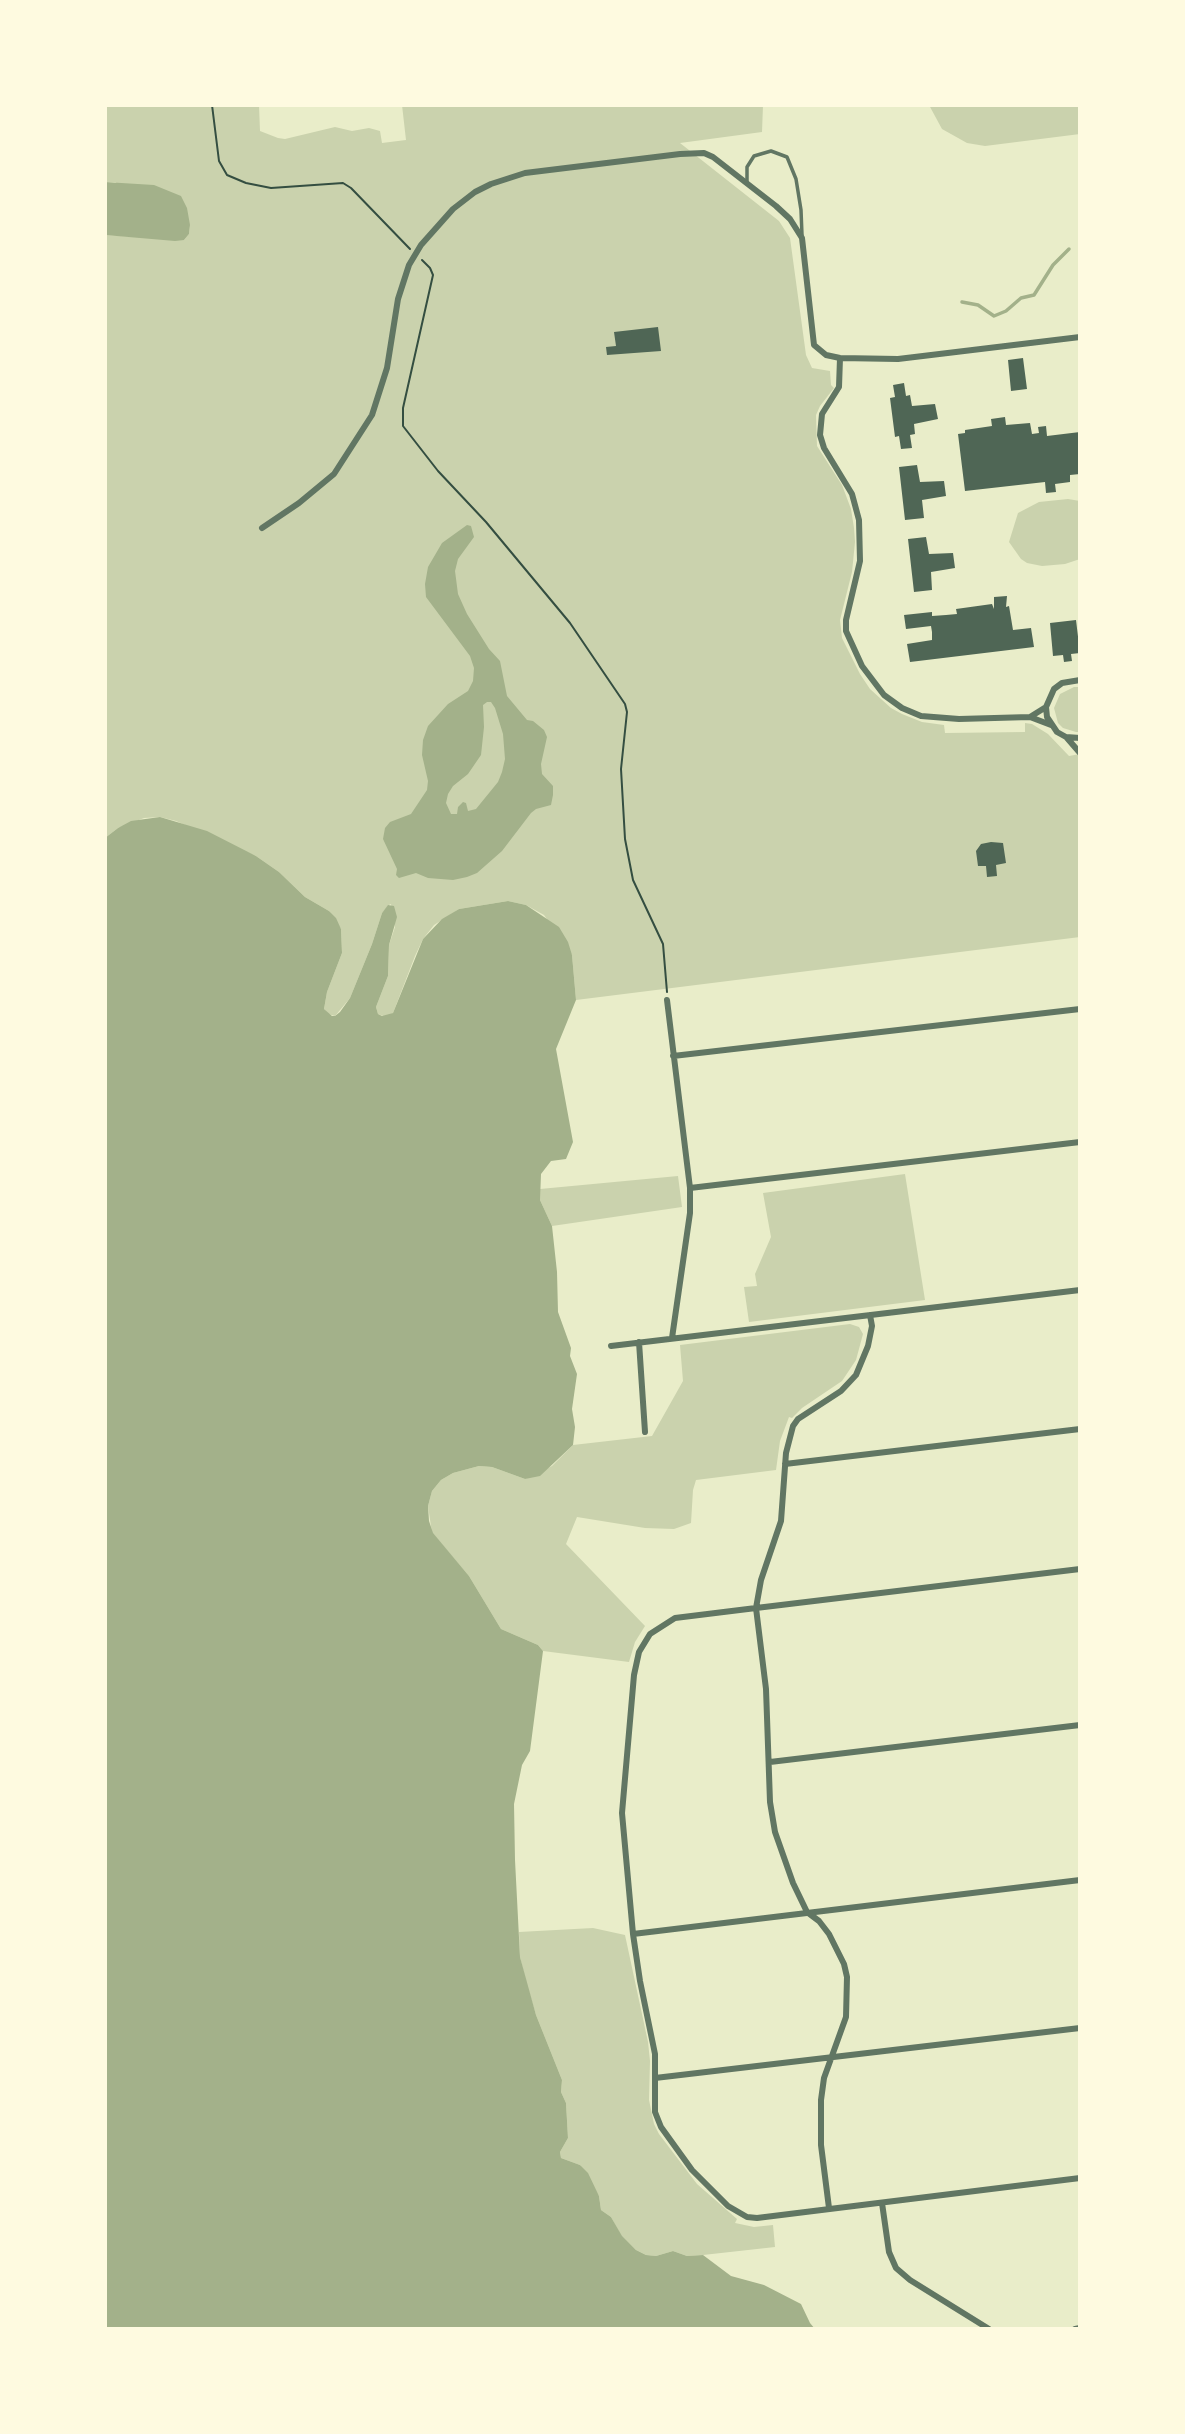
<!DOCTYPE html>
<html>
<head>
<meta charset="utf-8">
<style>
  body { margin:0 }
  #map { position:relative; width:1185px; height:2434px; overflow:hidden; background:#e9edc9; font-family:"Noto Sans",sans-serif }
  canvas { display:block }
  .frame { position:absolute; inset:0; border:107px solid #fefae0; pointer-events:none }
</style>
</head>
<body>
<div id="map">
<canvas width="1185" height="2434"></canvas>
<div class="frame"></div>
</div>
<script>
const g = document.querySelector('canvas').getContext('2d');
g.lineJoin = 'round';
function paint(path, color) { g.fillStyle = color; g.fill(path, 'evenodd'); }
const poly = rows => new Path2D(rows.map(r => 'M' + r).join(''));
function strokePath(path, color, width, dash) { g.strokeStyle = color; g.lineWidth = width; g.lineCap = dash ? 'butt' : 'round'; g.setLineDash(dash || []); g.stroke(path); }
const green = poly([
  [105,105,259,105,260,131,278,138,285,139,335,127,352,131,369,128,380,131,382,143,406,140,402,105,763,105,762,132,680,143,779,221,790,238,806,355,812,368,830,371,831,385,834,388,820,406,816,415,817,446,842,485,851,509,854,528,855,542,852,572,840,620,842,638,860,674,870,689,891,708,902,714,922,722,944,725,945,733,1025,732,1025,723,1032,724,1048,734,1069,756,1080,754,1080,937,576,1000,572,955,544,915,526,905,508,901,459,909,434,925,423,939,415,956,393,1013,386,1017,378,1014,376,1007,388,976,389,945,395,927,391,904,389,905,382,913,372,944,350,998,335,1016,328,1014,324,1009,327,992,342,953,341,929,329,911,305,897,279,872,256,856,176,821,160,817,144,818,118,828,105,838,105,235,184,240,189,234,190,225,115,182,105,182],
  [929,105,1080,105,1080,134,985,146,967,143,942,129],
  [1068,499,1080,501,1080,559,1065,564,1042,566,1027,563,1021,559,1009,542,1018,513,1039,502],
  [1074,687,1080,687,1080,732,1076,732,1063,728,1058,723,1054,708,1060,694],
  [905,1174,925,1300,749,1322,744,1287,757,1286,755,1274,771,1237,763,1193],
  [678,1176,682,1207,552,1226,540,1200,540,1189],
  [850,1324,859,1327,863,1334,856,1360,842,1381,802,1408,792,1418,789,1417,780,1441,776,1470,696,1480,693,1490,691,1523,674,1529,645,1528,577,1517,566,1544,645,1626,635,1642,629,1662,543,1651,538,1645,501,1629,469,1576,432,1533,428,1506,432,1491,441,1480,453,1473,479,1466,492,1467,525,1479,552,1466,573,1445,652,1436,683,1381,680,1345],
  [593,1928,625,1935,648,2042,650,2061,649,2100,654,2124,659,2134,697,2184,737,2219,735,2223,754,2227,773,2225,775,2247,703,2255,687,2256,673,2251,656,2256,646,2255,636,2250,622,2237,611,2217,601,2210,599,2196,580,2165,561,2158,560,2152,568,2138,566,2103,561,2092,562,2080,536,2015,526,1982,520,1957,519,1932]
]);
const water = poly([
  [105,182,154,185,181,196,187,208,190,225,189,234,184,240,175,241,105,235],
  [467,525,471,526,474,537,458,559,455,571,458,594,467,614,489,649,500,661,507,696,527,720,533,721,544,730,547,737,541,764,542,774,553,786,553,795,551,805,536,809,531,813,502,851,477,873,467,877,453,880,428,878,416,873,399,878,396,875,397,869,383,839,385,828,390,822,411,814,427,790,428,781,422,755,423,740,428,726,448,704,468,691,473,681,474,668,470,656,426,597,425,584,428,567,442,543],
  [487,702,491,702,495,708,503,734,505,759,502,772,498,782,476,809,468,811,466,803,463,802,458,807,457,814,451,814,446,803,448,794,453,786,468,774,481,755,484,727,483,705],
  [160,817,207,831,256,856,279,872,305,897,329,911,336,918,341,929,342,953,327,992,324,1009,332,1016,335,1016,340,1012,350,998,372,944,382,913,388,905,394,906,397,917,389,945,388,976,376,1007,378,1014,382,1016,393,1013,423,939,442,919,459,909,508,901,526,905,559,927,568,942,572,955,576,1000,556,1049,573,1142,566,1159,551,1161,541,1174,540,1200,552,1226,557,1272,558,1312,571,1348,570,1356,577,1374,572,1409,575,1427,573,1445,540,1476,525,1479,492,1467,479,1466,453,1473,441,1480,432,1491,428,1506,429,1521,433,1533,469,1576,501,1629,538,1645,543,1651,530,1751,522,1765,514,1804,515,1860,520,1957,536,2015,562,2080,561,2092,566,2103,568,2138,560,2152,561,2158,580,2165,588,2173,599,2196,601,2210,611,2217,622,2236,636,2250,646,2255,656,2256,673,2251,687,2256,703,2255,731,2276,764,2285,801,2304,810,2323,815,2329,105,2329,105,838,118,828,131,821]
]);
const stream = poly([
  [962,302,978,305,994,316,1006,311,1021,298,1034,295,1053,265,1069,249]
]);
const building = poly([
  [658,327,661,351,607,355,606,347,616,346,614,332],
  [1023,358,1027,389,1011,391,1008,360],
  [904,383,906,396,910,395,912,406,935,404,938,419,914,424,915,434,910,435,912,448,901,449,899,436,895,437,890,398,895,397,893,385],
  [1005,417,1006,425,1030,423,1032,434,1039,433,1038,427,1046,426,1047,436,1080,432,1080,474,1070,475,1070,482,1055,484,1056,492,1046,493,1045,482,965,491,958,434,965,433,965,430,992,426,991,419],
  [917,465,920,482,944,481,946,496,922,500,924,518,905,520,899,467],
  [926,537,929,554,953,553,955,568,931,572,932,590,914,592,908,539],
  [1007,596,1006,607,1009,606,1013,630,1031,628,1034,647,910,662,907,644,932,640,932,632,931,626,906,629,904,615,932,612,932,616,946,615,957,614,956,609,992,604,994,609,994,597],
  [1076,620,1080,653,1071,654,1072,661,1064,662,1063,655,1053,656,1050,623],
  [991,842,1003,843,1006,863,996,865,997,876,987,877,986,866,978,866,976,851,981,844]
]);
const path = poly([
  [212,105,219,161,227,175,246,183,271,188,343,183,351,188,410,249],
  [422,260,430,268,433,275,403,408,403,426,438,471,486,522,570,623,625,704,627,712,621,769,625,839,633,880,663,944,667,992]
]);
const service = poly([
  [747,183,747,167,754,156,771,151,787,157,796,179,801,210,802,235]
]);
const minor = poly([
  [840,358,839,387,822,414,820,435,824,448,852,494,859,520,860,561,846,620,846,631,862,666,884,695,902,708,921,716,959,719,1030,717,1051,725],
  [262,528,299,503,334,474,372,415,387,368,398,299,409,265,421,245,453,209,475,192,491,184,525,173,680,154,704,153,713,157,776,206,790,219,802,238,814,345,826,355,840,358,898,359,1080,337],
  [1080,680,1062,683,1054,689,1046,707,1047,717,1057,732,1066,737,1080,738],
  [1030,717,1046,707],
  [1067,738,1080,753],
  [667,1000,690,1188,690,1213,672,1338],
  [673,1056,1080,1009],
  [690,1188,1080,1142],
  [870,1315,872,1326,868,1346,856,1375,841,1391,798,1419,793,1426,786,1453,781,1521,761,1580,756,1608,675,1618,650,1634,639,1652,634,1675,622,1813,633,1934,640,1981,655,2054,655,2112,661,2127,692,2170,728,2206,747,2217,757,2218,1080,2178],
  [639,1342,645,1432],
  [611,1346,1080,1290],
  [785,1464,1080,1429],
  [770,1762,1080,1725],
  [633,1934,1080,1880],
  [655,2078,1080,2028],
  [882,2203,889,2252,896,2268,910,2280,989,2329],
  [829,2208,821,2145,821,2100,824,2078,846,2017,847,1977,844,1964,829,1934,819,1921,807,1912,793,1883,775,1832,770,1802,766,1689,756,1608,1080,1569],
  [1075,2329,1080,2328]
]);
paint(green, '#cad2ad');
paint(water, '#a3b18a');
strokePath(stream, '#a3b18a', 3.5);
paint(building, '#4f6655');
strokePath(path, '#344e41', 2);
strokePath(service, '#617663', 3.5);
strokePath(minor, '#617663', 6);
</script>
</body>
</html>
